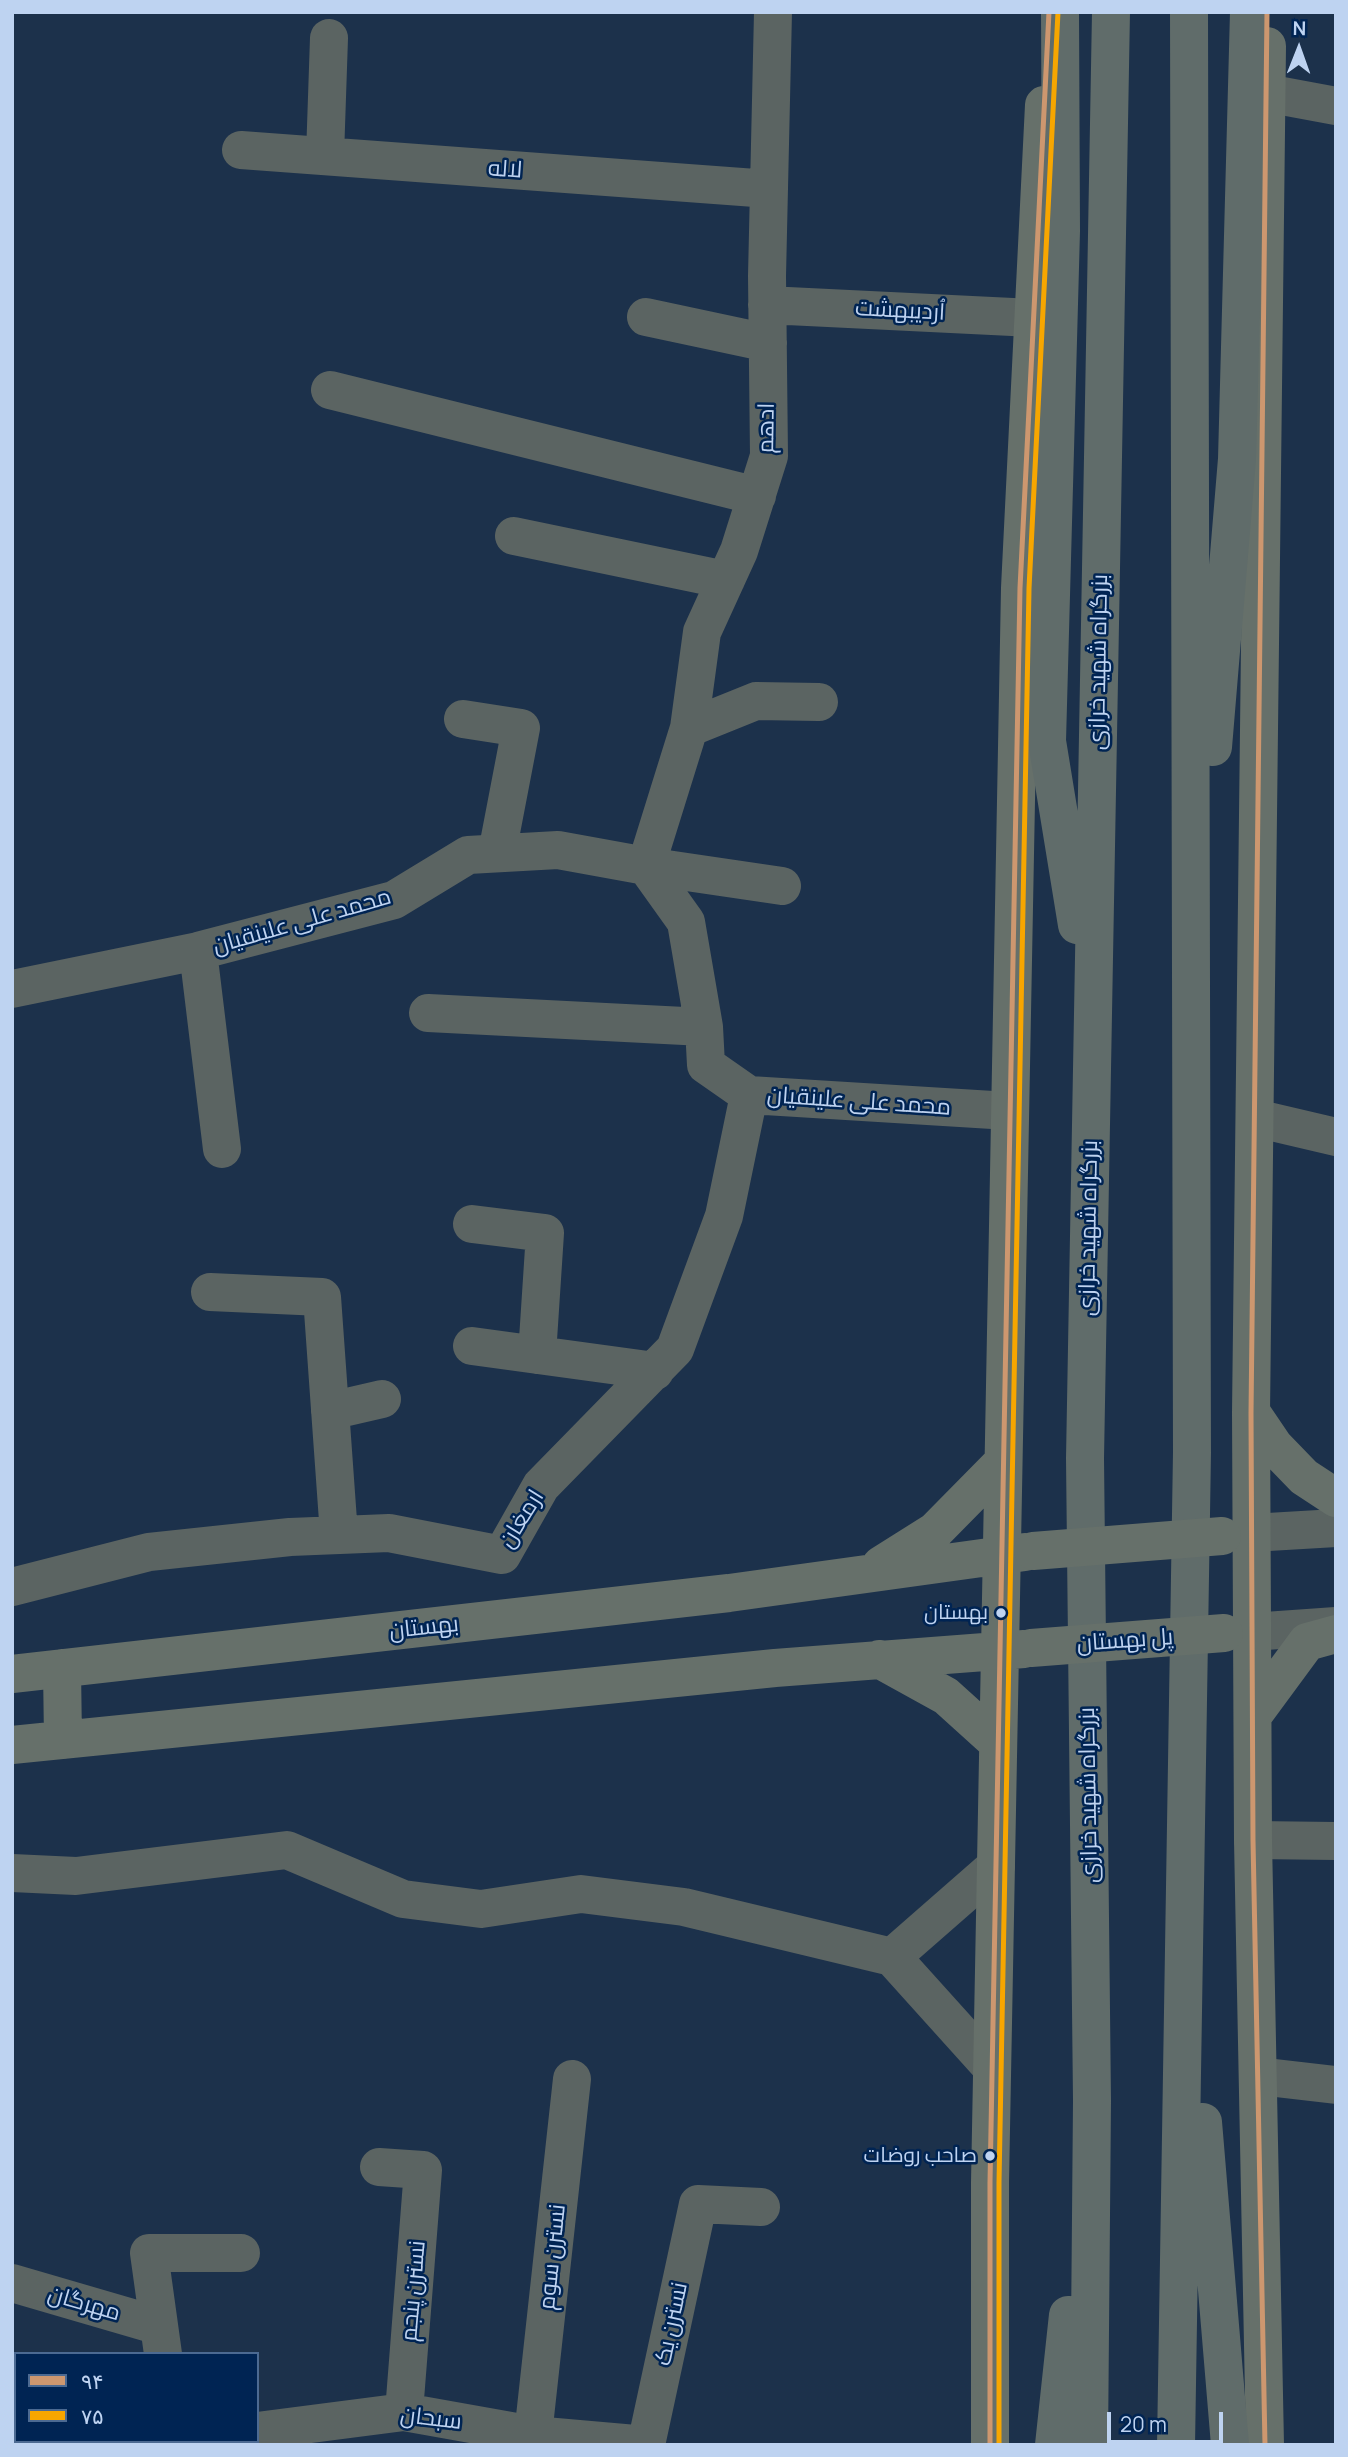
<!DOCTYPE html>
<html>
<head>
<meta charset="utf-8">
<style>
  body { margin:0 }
  #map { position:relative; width:1348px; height:2457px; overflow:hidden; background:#1c314b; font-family:Manrope,sans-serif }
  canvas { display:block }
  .frame { position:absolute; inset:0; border:14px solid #bed3f1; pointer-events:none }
  .legend { position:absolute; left:14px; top:2352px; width:245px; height:91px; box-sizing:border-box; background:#002453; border:2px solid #4c6a92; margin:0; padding:9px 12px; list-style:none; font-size:21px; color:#bed3f1 }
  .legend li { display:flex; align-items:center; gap:14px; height:35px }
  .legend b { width:35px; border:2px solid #4c6a92 }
  .north { position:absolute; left:1264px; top:14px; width:70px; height:70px; -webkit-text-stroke:5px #002453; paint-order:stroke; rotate:1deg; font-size:19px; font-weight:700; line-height:28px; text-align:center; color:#bed3f1 }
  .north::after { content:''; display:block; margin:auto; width:24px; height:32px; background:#bed3f1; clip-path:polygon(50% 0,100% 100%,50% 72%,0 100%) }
  .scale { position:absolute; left:1107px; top:2412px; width:116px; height:32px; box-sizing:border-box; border:4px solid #bed3f1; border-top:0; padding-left:9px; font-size:21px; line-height:24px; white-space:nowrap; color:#bed3f1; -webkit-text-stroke:5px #002453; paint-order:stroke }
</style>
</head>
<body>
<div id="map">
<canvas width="1348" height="2457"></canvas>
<div class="frame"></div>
<ul class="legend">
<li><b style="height:9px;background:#cd976f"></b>۹۴</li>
<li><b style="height:9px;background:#f7a600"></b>۷۵</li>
</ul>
<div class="north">N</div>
<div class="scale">20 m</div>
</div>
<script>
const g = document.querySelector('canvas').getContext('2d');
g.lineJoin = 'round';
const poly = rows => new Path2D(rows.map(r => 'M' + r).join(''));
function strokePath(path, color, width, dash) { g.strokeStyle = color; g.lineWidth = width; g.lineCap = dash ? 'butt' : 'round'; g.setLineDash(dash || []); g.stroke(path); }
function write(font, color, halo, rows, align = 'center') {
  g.font = font + ' Manrope,Cairo,sans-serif'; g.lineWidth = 5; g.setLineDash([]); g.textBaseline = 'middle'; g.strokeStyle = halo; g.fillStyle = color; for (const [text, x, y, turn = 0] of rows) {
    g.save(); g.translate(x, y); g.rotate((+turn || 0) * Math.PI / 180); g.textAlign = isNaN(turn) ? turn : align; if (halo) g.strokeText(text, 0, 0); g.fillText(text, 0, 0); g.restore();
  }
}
const minor = poly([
  [773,12,767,276,769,456,739,551,702,632,689,728,646,866,782,886],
  [1266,93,1336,106],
  [241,150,769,189],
  [325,156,329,38],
  [767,305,1033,318],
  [646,317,768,343],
  [330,390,757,496],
  [514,536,726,580],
  [463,719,521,728,497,853],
  [689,728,756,701,819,702],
  [198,951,222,1149],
  [12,989,198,951,394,900,468,855,558,850,646,866,686,922,704,1027,706,1065,749,1095,1009,1111],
  [428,1013,704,1027],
  [1255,1118,1336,1137],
  [472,1224,545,1233,537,1355],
  [210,1292,322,1297,339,1535],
  [472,1346,655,1371],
  [330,1411,382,1399],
  [1251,1533,1336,1528],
  [12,1587,149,1552,290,1537,389,1533,502,1555,541,1486,675,1349,724,1216,749,1095],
  [1251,1632,1336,1626],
  [1253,1840,1336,1841],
  [12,1873,76,1876,287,1850,403,1899,481,1909,581,1894,684,1907,892,1957,992,2068],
  [892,1957,996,1866],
  [1258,2076,1336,2085],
  [379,2167,423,2170,404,2412],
  [12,2283,156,2325],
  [163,2354,149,2253,241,2253],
  [257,2431,404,2412,533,2435,647,2445],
  [533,2435,572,2079],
  [191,2441,193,2445],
  [30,2445,31,2441],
  [225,2445,231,2441],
  [646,2445,698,2204,761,2207]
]);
const major = poly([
  [1251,1412,1274,1446,1304,1477,1336,1498],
  [881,1565,935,1531,1003,1462],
  [879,1659,946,1696,998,1743],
  [62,1668,63,1740],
  [12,1674,729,1593,1025,1552],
  [1254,1714,1307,1642,1336,1634],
  [12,1745,775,1668,1024,1649],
  [990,2445,990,2182,1020,588,1044,105],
  [1265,2445,1253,1840,1251,1412,1267,46]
]);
const highway = poly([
  [1060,12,1061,231,1047,741,1077,925],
  [1213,747,1237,459,1249,12],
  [1203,2122,1230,2445],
  [1054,2445,1068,2315],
  [1089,2445,1092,2101,1085,1458,1111,12],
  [1176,2445,1192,1452,1189,12]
]);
const majorBridge = poly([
  [1033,1551,1222,1536],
  [1031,1648,1224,1633]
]);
const bus1 = poly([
  [990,2445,990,2182,1020,588,1049,12],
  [1265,2445,1253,1840,1251,1412,1267,12]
]);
const bus2 = poly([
  [999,2445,999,2182,1029,588,1058,12]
]);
const markers = [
  [1001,1613,6,"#bed3f1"],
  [990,2156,6,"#bed3f1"]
];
const busNames = [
  ["بهستان",988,1613],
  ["صاحب روضات",977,2156]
];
const streetNames = [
  ["لاله",505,170,4],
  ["اُردیبهشت",900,311,3],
  ["ادهم",767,428,-89],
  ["بزرگراه شهید خرازی",1099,662,-89],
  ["محمد علی علینقیان",302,922,-16],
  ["محمد علی علینقیان",859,1102,4],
  ["بزرگراه شهید خرازی",1089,1228,-89],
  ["ارمغان",522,1519,-58],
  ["بهستان",424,1628,-6],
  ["پل بهستان",1125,1641,-4],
  ["بزرگراه شهید خرازی",1089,1795,-91],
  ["نسترن سوم",553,2257,-84],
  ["نسترن پنجم",414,2291,-85],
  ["مهرگان",84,2304,16],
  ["نسترن یک",672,2324,-78],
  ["سبحان",431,2419,7]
];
strokePath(minor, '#5b6462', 38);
strokePath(major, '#66706a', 38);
strokePath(highway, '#606c6a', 38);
strokePath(majorBridge, '#66706a', 38);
strokePath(bus1, '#cd976f', 5);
strokePath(bus2, '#f7a600', 5);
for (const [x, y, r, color] of markers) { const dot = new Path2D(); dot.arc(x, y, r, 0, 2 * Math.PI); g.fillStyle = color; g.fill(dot); strokePath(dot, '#002453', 2.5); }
write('21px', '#bed3f1', '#002453', busNames, 'right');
write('23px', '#bed3f1', '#002453', streetNames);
</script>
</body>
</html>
